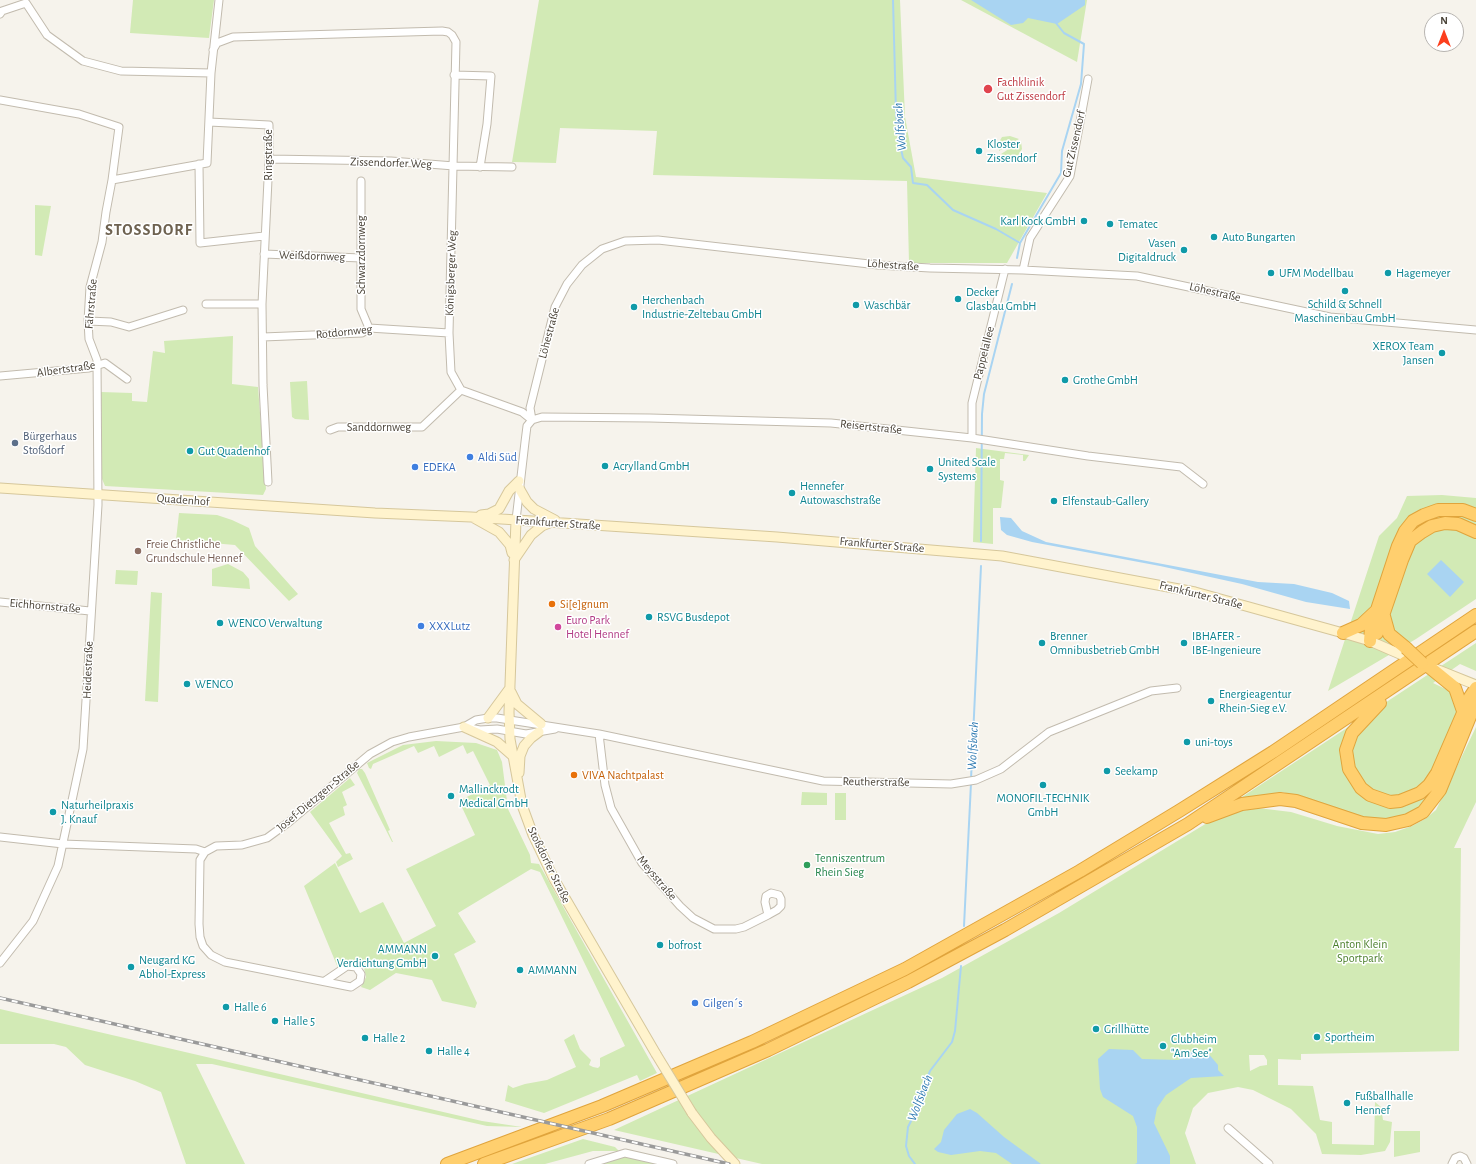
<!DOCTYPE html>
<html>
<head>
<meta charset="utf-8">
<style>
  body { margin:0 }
  #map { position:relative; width:1476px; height:1164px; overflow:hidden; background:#f6f3ec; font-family:"Alegreya Sans",sans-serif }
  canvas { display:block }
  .north { position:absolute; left:1424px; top:12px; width:40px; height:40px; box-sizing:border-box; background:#fff; border:1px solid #b7b4b0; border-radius:50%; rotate:0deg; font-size:11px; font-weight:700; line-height:16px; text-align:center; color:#4b4439 }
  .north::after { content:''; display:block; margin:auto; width:14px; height:18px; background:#fc3f1d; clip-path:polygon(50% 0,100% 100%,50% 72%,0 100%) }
</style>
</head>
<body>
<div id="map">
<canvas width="1476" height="1164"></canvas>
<div class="north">N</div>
</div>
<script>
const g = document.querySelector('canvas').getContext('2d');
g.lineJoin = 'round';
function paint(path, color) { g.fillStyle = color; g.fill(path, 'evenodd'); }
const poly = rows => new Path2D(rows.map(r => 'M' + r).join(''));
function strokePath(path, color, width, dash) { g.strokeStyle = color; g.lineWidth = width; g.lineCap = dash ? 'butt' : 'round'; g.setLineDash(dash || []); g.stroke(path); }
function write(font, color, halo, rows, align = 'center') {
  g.font = font + ' "Alegreya Sans",sans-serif'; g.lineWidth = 3; g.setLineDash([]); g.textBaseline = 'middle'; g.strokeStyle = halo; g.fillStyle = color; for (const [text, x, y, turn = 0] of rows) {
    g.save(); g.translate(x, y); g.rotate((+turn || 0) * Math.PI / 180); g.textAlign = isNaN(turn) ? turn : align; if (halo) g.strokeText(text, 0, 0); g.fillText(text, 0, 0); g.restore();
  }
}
const green = poly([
  [133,0,214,0,209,38,130,33],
  [539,0,900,0,905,117,916,177,1047,193,1007,263,909,263,907,181,653,175,657,131,560,128,556,163,512,162],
  [961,0,1087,0,1077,62],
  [1010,136,1019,139,999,151,999,142,1002,137],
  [1021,141,1022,149,1018,156,1010,159,1001,154],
  [35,205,51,206,42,256,35,255],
  [233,336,232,384,258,387,266,489,263,495,105,486,102,479,101,392,132,393,132,401,147,402,153,351,165,353,164,341],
  [307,381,309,420,295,419,292,417,290,382],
  [976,448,1029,455,1025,461,1023,461,1023,455,1005,453,1004,459,1000,459,1000,480,1004,481,1001,508,993,508,993,544,973,542],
  [1442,495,1476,498,1476,599,1416,639,1328,691,1379,536,1397,518,1407,496],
  [179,513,217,515,232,520,249,528,255,546,298,594,289,601,235,545,176,540],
  [228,564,243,572,249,579,250,589,212,586,212,569],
  [116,570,138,571,137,585,115,584],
  [151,592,162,593,158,702,145,701],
  [1476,643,1476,671,1460,664,1433,683,1454,693,1457,713,1444,747,1425,784,1403,805,1442,771,1430,798,1417,810,1403,817,1386,820,1367,820,1329,805,1282,792,1239,799],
  [1476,727,1476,802,1454,848,1461,848,1459,1051,1301,1054,1301,1060,1278,1059,1278,1085,1313,1086,1320,1120,1332,1122,1332,1144,1374,1145,1375,1102,1381,1107,1383,1120,1392,1122,1390,1142,1385,1151,1361,1155,1322,1154,1316,1134,1291,1109,1253,1090,1238,1087,1208,1093,1193,1108,1185,1133,1196,1164,762,1164,614,1130,942,978,1059,913,1207,823,1231,813,1258,808,1291,812,1337,826,1378,834,1395,832,1412,826,1425,819,1436,810],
  [1249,1055,1264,1055,1267,1060,1267,1065,1260,1066,1250,1071],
  [436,741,476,743,497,750,502,762,508,809,530,855,531,863,539,864,657,1073,640,1081,637,1075,544,1113,505,1101,508,1085,513,1088,525,1084,547,1080,576,1067,564,1040,574,1034,580,1049,591,1060,589,1065,593,1067,598,1068,600,1066,600,1058,625,1046,540,872,531,869,458,913,476,942,454,954,477,1003,475,1008,442,1001,432,980,396,973,370,990,361,987,366,977,364,968,358,963,350,962,338,968,304,886,335,863,360,913,383,902,404,943,436,926,406,869,475,835,459,801,490,785,473,751,467,754,463,745,439,757,434,746,418,753,414,746,373,764,371,769,369,768,367,763,403,745],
  [359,769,362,769,365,773,390,830,388,831,393,842,392,842,357,773],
  [350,778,355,785,342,792,347,805,343,807,345,815,329,823,346,854,350,853,353,859,338,867,336,862,342,856,310,812],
  [802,792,827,793,827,805,801,805],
  [835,793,846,793,846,820,835,820],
  [0,1009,482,1121,522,1127,487,1126,212,1064,196,1064,245,1164,186,1164,161,1092,135,1081,85,1065,66,1047,54,1044,0,1044],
  [1394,1131,1420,1131,1420,1152,1394,1157],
  [583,1139,615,1147,619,1151,593,1151,545,1164,512,1164],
  [623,1156,660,1164,599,1164]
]);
const water = poly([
  [971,0,1085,0,1085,5,1057,24,1028,18,1023,23,1011,25],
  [1000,517,1011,518,1022,531,1046,542,1258,582,1294,584,1332,593,1349,601,1350,609,1306,602,1242,584,1160,566,1032,542,1007,535,1001,530],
  [1441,560,1464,582,1450,597,1427,574],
  [1109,1049,1133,1050,1142,1059,1179,1060,1187,1052,1207,1052,1218,1065,1218,1070,1224,1076,1191,1078,1166,1095,1157,1108,1154,1123,1170,1156,1170,1164,1135,1164,1137,1163,1137,1127,1133,1116,1103,1097,1100,1089,1098,1059],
  [970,1109,977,1113,1004,1137,1041,1164,1012,1164,996,1153,980,1151,951,1155,938,1152,934,1149,941,1142,944,1130,957,1114]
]);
const stream = poly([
  [893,0,896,113,899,140,903,158,911,167,913,183,927,185,953,210,996,229,1020,243,1017,258],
  [1020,243,1061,173,1062,151,1081,84,1084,44,1064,33,1056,23],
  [981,541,982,414,984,394,1012,284],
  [971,779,981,566],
  [964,926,971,783],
  [915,1164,909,1156,906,1146,908,1127,919,1105,921,1093,930,1071,952,1042,955,1031,961,966]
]);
const street = poly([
  [0,14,2,11,26,3,47,35,83,61,121,71,211,73],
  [213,50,217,43,233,37,442,31,448,32,452,35,456,42,449,333,451,372,461,390,522,412,532,420,542,417,650,418,831,423,972,438,1088,456,1181,467,1203,484],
  [454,75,491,76,487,124,480,167],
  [0,100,79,114,119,127,112,180],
  [209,122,269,125,269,159,262,304,263,385,268,482],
  [269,159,391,161,454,166,512,167],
  [199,164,200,243,264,236],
  [361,181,361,309,369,328],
  [264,254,361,258],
  [1023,270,1030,238,1070,176,1088,79],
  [206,304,262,304],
  [88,321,111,322,129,327,183,310],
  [263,337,362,333,369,328,449,333],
  [0,376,89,368,105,363,127,379],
  [330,430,338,427,422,427,461,390],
  [972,438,972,403,1005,269],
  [516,520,525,442,527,426,532,420,530,408,555,307,567,284,582,265,602,249,625,241,658,240,878,265,930,268,1023,270,1137,276,1330,317,1476,330],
  [0,602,90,611],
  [464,727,476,720,488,718,497,718,599,734,823,781,951,784,976,780,1001,769,1049,732,1151,691,1177,688],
  [599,734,605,785,611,808,642,863,680,906,693,918,714,929,736,929,744,927,768,915,777,910,781,906,781,899,779,895,771,893,766,896,765,902,768,915],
  [0,837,63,844,196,849,205,852],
  [0,963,33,921,58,866,83,749,98,505,97,360,89,339,88,321,90,287,102,242,106,212,112,180,207,163,211,73,219,0],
  [325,981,347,966,356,967,361,974,360,981,351,987,225,962,211,955,203,946,200,937,199,924,200,860,205,852,216,846,242,845,267,838,289,822,370,754,392,742,409,737,464,727,480,730,497,729,526,734,555,729],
  [1228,1128,1269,1164],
  [589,1164,625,1153,673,1164],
  [1452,1164,1455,1158,1460,1156,1464,1158,1467,1164]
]);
const secondary = poly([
  [0,488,375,513,471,517,777,537,1002,556,1195,592,1343,633,1370,641,1409,658],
  [519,488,527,502,534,509,555,520],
  [481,515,489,514,499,509,509,491,519,481],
  [474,518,499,532,510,545,512,553],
  [516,520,509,712,510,739,522,805,533,835,554,879,656,1054],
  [514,560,531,535,542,526,552,522],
  [1436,669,1476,685],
  [511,692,517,704,541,724],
  [488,718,510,688],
  [464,727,497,742,513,756],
  [519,773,520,756,524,746,531,738,539,732],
  [692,1113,711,1138,735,1164]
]);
const highway = poly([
  [1384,616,1389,634,1406,648],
  [1343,633,1361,625,1376,611],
  [1377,633,1402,560,1410,541,1422,532,1432,526,1445,523,1458,524,1476,532],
  [1370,641,1371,628,1398,546,1405,531,1413,521,1424,515,1438,510,1463,510,1476,515],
  [1428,666,1455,688,1463,711],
  [1380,703,1352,733,1346,750,1349,769,1361,788,1370,795,1390,802,1400,801,1420,793,1429,785,1437,773,1470,697,1476,688],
  [1207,817,1242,804,1280,799,1296,801,1362,823,1386,825,1408,820,1423,812,1440,790,1476,702],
  [447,1164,602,1106,752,1042,905,969,1080,871,1179,811,1273,752,1476,615],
  [484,1164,609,1119,768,1050,908,982,1005,930,1188,824,1476,631]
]);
const rail = poly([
  [0,998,729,1164]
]);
const secondaryBridge = poly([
  [656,1054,692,1113]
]);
const highwayBridge = poly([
  [1406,648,1422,663]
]);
const markers = [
  [988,89,5,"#e0444e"],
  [979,151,4,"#0f9aa8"],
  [1084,221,4,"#0f9aa8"],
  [1110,224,4,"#0f9aa8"],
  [1214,237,4,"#0f9aa8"],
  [1184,250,4,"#0f9aa8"],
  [1271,273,4,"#0f9aa8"],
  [1388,273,4,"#0f9aa8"],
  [1345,291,4,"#0f9aa8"],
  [958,299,4,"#0f9aa8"],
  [856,305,4,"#0f9aa8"],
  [634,307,4,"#0f9aa8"],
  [1442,353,4,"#0f9aa8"],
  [1065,380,4,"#0f9aa8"],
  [15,443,4,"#5c6f8a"],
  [190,451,4,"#0f9aa8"],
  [470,457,4,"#3f7fe0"],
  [605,466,4,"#0f9aa8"],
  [415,467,4,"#3f7fe0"],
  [930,469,4,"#0f9aa8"],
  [792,493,4,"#0f9aa8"],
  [1054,501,4,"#0f9aa8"],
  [138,551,4,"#8d6e63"],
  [552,604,4,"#e8710a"],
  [649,617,4,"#0f9aa8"],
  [220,623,4,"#0f9aa8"],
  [421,626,4,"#3f7fe0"],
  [558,627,4,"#d1479c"],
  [1042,643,4,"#0f9aa8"],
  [1184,643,4,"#0f9aa8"],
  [187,684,4,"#0f9aa8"],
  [1211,701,4,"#0f9aa8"],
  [1187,742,4,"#0f9aa8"],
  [1107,771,4,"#0f9aa8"],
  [574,775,4,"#e8710a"],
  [1043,785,4,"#0f9aa8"],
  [451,796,4,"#0f9aa8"],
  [53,812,4,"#0f9aa8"],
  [807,865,4,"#2e9e5b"],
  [660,945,4,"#0f9aa8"],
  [435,956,4,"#0f9aa8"],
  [131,967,4,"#0f9aa8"],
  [520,970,4,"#0f9aa8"],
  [695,1003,4,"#3f7fe0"],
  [226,1007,4,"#0f9aa8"],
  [275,1021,4,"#0f9aa8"],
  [1096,1029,4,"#0f9aa8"],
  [1317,1037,4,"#0f9aa8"],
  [365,1038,4,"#0f9aa8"],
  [1163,1046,4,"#0f9aa8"],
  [429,1051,4,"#0f9aa8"],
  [1347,1103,4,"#0f9aa8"]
];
const healthNames = [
  ["Fachklinik",997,82],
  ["Gut Zissendorf",997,96]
];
const cultureNames = [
  ["Kloster",987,144],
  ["Zissendorf",987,158],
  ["Karl Kock GmbH",1076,221,"right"],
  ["Tematec",1118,224],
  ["Auto Bungarten",1222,237],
  ["Vasen",1176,243,"right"],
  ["Digitaldruck",1176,257,"right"],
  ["UFM Modellbau",1279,273],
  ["Hagemeyer",1396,273],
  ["Decker",966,292],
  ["Glasbau GmbH",966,306],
  ["Herchenbach",642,300],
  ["Industrie-Zeltebau GmbH",642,314],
  ["Schild & Schnell",1345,304,"center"],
  ["Maschinenbau GmbH",1345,318,"center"],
  ["Waschbär",864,305],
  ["XEROX Team",1434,346,"right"],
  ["Jansen",1434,360,"right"],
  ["Grothe GmbH",1073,380],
  ["Gut Quadenhof",198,451],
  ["United Scale",938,462],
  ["Systems",938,476],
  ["Acrylland GmbH",613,466],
  ["Hennefer",800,486],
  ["Autowaschstraße",800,500],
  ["Elfenstaub-Gallery",1062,501],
  ["RSVG Busdepot",657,617],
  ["WENCO Verwaltung",228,623],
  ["Brenner",1050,636],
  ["Omnibusbetrieb GmbH",1050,650],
  ["IBHAFER -",1192,636],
  ["IBE-Ingenieure",1192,650],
  ["WENCO",195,684],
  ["Energieagentur",1219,694],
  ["Rhein-Sieg e.V.",1219,708],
  ["uni-toys",1195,742],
  ["Seekamp",1115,771],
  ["Mallinckrodt",459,789],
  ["Medical GmbH",459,803],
  ["MONOFIL-TECHNIK",1043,798,"center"],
  ["GmbH",1043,812,"center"],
  ["Naturheilpraxis",61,805],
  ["J. Knauf",61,819],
  ["bofrost",668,945],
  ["AMMANN",427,949,"right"],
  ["Verdichtung GmbH",427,963,"right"],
  ["Neugard KG",139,960],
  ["Abhol-Express",139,974],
  ["AMMANN",528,970],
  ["Halle 6",234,1007],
  ["Halle 5",283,1021],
  ["Grillhütte",1104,1029],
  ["Sportheim",1325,1037],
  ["Halle 2",373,1038],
  ["Clubheim",1171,1039],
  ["\"Am See\"",1171,1053],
  ["Halle 4",437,1051],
  ["Fußballhalle",1355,1096],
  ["Hennef",1355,1110]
];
const streetNames = [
  ["Gut Zissendorf",1074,144,-77],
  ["Ringstraße",268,155,-90],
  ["Zissendorfer Weg",391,163,2],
  ["Schwarzdornweg",361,255,-90],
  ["Weißdornweg",312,256,2],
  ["Löhestraße",893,265,4],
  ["Königsberger Weg",451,273,-88],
  ["Löhestraße",1215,292,13],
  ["Fährstraße",91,304,-85],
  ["Rotdornweg",344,332,-6],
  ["Löhestraße",549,333,-75],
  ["Pappelallee",984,353,-76],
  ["Albertstraße",66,369,-8],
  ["Sanddornweg",379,427],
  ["Reisertstraße",871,427,6],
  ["Quadenhof",183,500,4],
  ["Frankfurter Straße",558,523,4],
  ["Frankfurter Straße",882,545,5],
  ["Frankfurter Straße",1201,595,14],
  ["Eichhornstraße",45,606,5],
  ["Heidestraße",88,670,-88],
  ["Reutherstraße",876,782,1],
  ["Josef-Dietzgen-Straße",318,796,-40],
  ["Stoßdorfer Straße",549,865,64],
  ["Meysstraße",657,878,50]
];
const serviceNames = [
  ["Bürgerhaus",23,436],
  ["Stoßdorf",23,450]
];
const shopNames = [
  ["Aldi Süd",478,457],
  ["EDEKA",423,467],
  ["XXXLutz",429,626],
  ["Gilgen´s",703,1003]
];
const educationNames = [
  ["Freie Christliche",146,544],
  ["Grundschule Hennef",146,558]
];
const foodNames = [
  ["Si[e]gnum",560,604],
  ["VIVA Nachtpalast",582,775]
];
const hotelNames = [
  ["Euro Park",566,620],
  ["Hotel Hennef",566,634]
];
const leisureNames = [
  ["Tenniszentrum",815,858],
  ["Rhein Sieg",815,872]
];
const parkNames = [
  ["Anton Klein",1360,944],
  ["Sportpark",1360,958]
];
const waterNames = [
  ["Wolfsbach",900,127,-95],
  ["Wolfsbach",973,746,-87],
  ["Wolfsbach",920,1098,-69]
];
const districtNames = [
  ["STOSSDORF",149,230]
];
paint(green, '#d2eab5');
paint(water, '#a9d4f2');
strokePath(stream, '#a9d4f2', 2);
strokePath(street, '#c2bbae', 9);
strokePath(secondary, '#d6c79b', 11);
strokePath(highway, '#e0a43c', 14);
strokePath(street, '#fff', 7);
strokePath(secondary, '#fff3cd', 9);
strokePath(highway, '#ffcf6e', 12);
strokePath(rail, '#9a9a9a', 3.5);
strokePath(rail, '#fff', 2, [6]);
strokePath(secondaryBridge, '#d6c79b', 11, []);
strokePath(highwayBridge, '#e0a43c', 14, []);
strokePath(secondaryBridge, '#fff3cd', 9);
strokePath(highwayBridge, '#ffcf6e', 12);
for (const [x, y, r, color] of markers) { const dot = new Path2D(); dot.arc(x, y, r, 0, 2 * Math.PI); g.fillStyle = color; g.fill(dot); strokePath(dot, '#fff', 1.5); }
write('12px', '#be3a42', '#fff', healthNames, 'left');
write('12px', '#0d838f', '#fff', cultureNames, 'left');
write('12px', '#4b4439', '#fff', streetNames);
write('12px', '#4e5e75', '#fff', serviceNames, 'left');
write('12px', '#366cbe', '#fff', shopNames, 'left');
write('12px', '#785e54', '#fff', educationNames, 'left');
write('12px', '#c56008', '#fff', foodNames, 'left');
write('12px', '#b23c85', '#fff', hotelNames, 'left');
write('12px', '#27864d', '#fff', leisureNames, 'left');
write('12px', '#4a7f2a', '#fff', parkNames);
write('italic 13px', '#2e7ab2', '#fff', waterNames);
g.letterSpacing = '1px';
write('bold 16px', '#6e6250', '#fff', districtNames);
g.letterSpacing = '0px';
</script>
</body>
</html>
